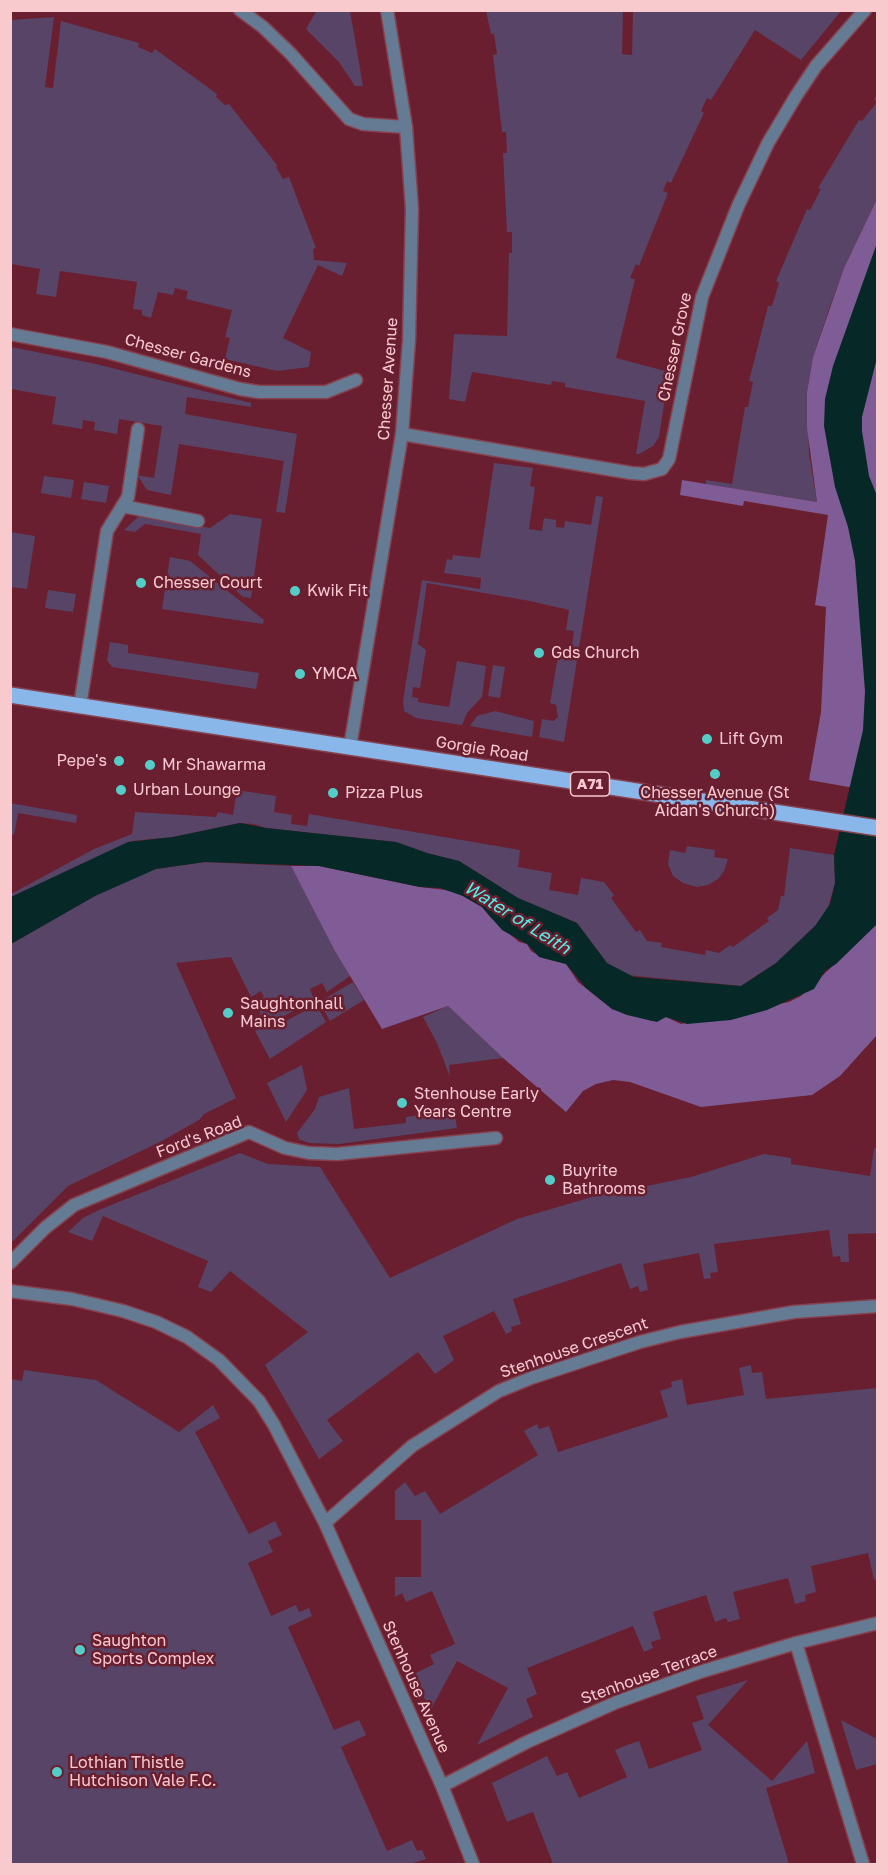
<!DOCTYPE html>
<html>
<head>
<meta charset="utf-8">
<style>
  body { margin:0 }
  #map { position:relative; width:888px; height:1875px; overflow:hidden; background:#691f2f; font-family:"Golos Text",sans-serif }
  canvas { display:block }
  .frame { position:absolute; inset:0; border:12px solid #f8cace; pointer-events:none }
</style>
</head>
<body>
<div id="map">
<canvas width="888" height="1875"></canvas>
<div class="frame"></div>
</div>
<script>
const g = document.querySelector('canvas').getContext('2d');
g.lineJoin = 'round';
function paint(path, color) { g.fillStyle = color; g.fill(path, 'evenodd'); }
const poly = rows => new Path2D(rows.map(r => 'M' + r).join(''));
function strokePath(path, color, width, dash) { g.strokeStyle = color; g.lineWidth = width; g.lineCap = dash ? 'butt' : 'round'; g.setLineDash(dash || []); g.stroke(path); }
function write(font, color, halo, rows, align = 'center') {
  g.font = font + ' "Golos Text",sans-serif'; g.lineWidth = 5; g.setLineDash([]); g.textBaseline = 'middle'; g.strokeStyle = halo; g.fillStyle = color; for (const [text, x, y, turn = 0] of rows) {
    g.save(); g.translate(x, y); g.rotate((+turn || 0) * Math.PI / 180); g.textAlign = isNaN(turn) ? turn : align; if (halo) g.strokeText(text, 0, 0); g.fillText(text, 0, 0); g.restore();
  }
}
const green = poly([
  [317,10,350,11,363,86,355,86,339,62,306,29],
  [486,11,623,11,622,54,632,55,633,11,841,11,801,60,755,30,711,100,707,98,701,111,704,113,671,183,667,181,663,191,668,193,639,266,636,264,630,278,635,279,616,358,669,372,659,437,653,446,639,454,636,454,645,401,565,387,565,383,552,381,551,385,472,372,465,402,449,399,454,334,507,336,509,253,512,253,512,232,507,232,505,193,503,153,507,153,506,132,502,132,493,55,497,54,494,34,491,34],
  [54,17,45,87,53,88,61,21,139,43,138,47,152,53,155,49,217,94,216,97,225,105,229,104,277,165,276,167,283,179,289,177,316,248,313,249,314,260,347,263,342,276,318,265,283,338,311,352,309,367,277,371,225,359,230,338,225,337,232,310,186,299,188,291,175,288,173,295,158,292,151,318,142,315,142,310,133,309,137,282,60,271,56,297,36,294,40,269,11,264,11,20],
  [877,95,877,199,844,268,828,312,813,357,807,392,809,454,817,502,706,484,706,480,732,484,745,407,748,407,753,382,749,381,768,306,772,306,779,283,776,281,807,209,810,210,821,189,818,188,859,120,862,121,877,102,874,99],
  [11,347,96,364,251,403,251,407,187,397,185,414,297,434,285,513,276,512,284,461,179,444,171,495,147,490,137,475,154,478,162,426,119,419,117,434,94,430,95,422,83,420,82,429,52,424,56,397,11,389],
  [494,463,533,468,530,486,535,487,529,529,542,531,544,518,556,520,556,527,564,528,565,521,591,525,596,496,603,497,564,742,539,737,542,719,553,721,558,717,556,705,550,703,558,656,570,657,574,631,566,630,569,610,530,601,427,583,418,644,426,650,420,688,413,687,412,697,418,698,418,702,449,707,457,661,486,666,482,697,467,713,462,725,416,718,404,711,403,701,422,580,480,589,481,578,444,573,447,559,452,560,453,555,480,558],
  [44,476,74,480,71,498,41,493],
  [84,482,109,486,106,503,81,499],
  [230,514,262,519,251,598,243,597,198,555,201,534,145,524,135,532,124,530,140,515,210,528],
  [11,532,35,536,27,589,11,587],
  [170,557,190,561,264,620,263,624,162,609],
  [48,590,76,594,73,612,45,608],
  [110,642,128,645,128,653,259,673,256,689,112,667,107,660],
  [493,665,505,667,500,698,488,696],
  [495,711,534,721,532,737,470,726,477,716],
  [237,790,276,796,274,812,292,815,291,824,307,826,309,814,520,850,518,867,552,873,549,890,578,895,581,878,604,882,614,895,611,898,636,932,640,930,647,941,662,943,661,947,705,955,706,950,719,953,730,945,733,947,769,921,767,918,778,910,781,896,784,896,790,848,834,855,835,883,827,911,815,926,776,963,741,986,626,975,607,963,577,923,518,898,459,861,427,853,396,842,266,828,254,824,240,823,173,837,132,841,11,897,11,894,94,849,132,834,135,812,216,817,218,812,233,815],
  [10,803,77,815,76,823,18,813,14,835,11,834],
  [687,846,715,850,714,857,728,859,724,871,718,879,708,885,697,887,683,883,673,876,668,864,670,850,685,853],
  [205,862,291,866,350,976,327,992,322,983,310,989,314,1000,267,1025,269,1030,316,1005,326,1022,270,1059,255,1031,266,1025,254,1001,264,997,261,991,251,997,231,957,176,963,236,1098,204,1114,199,1120,160,1142,68,1186,11,1243,11,944,95,896,137,876,156,869],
  [353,982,364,1000,330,1021,319,1002],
  [448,1006,503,1058,449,1065,450,1077,437,1043,423,1017],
  [302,1065,307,1090,286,1122,267,1083],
  [349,1088,354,1129,406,1123,406,1117,454,1111,457,1128,339,1144,309,1143,299,1139,297,1133,315,1109,319,1097],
  [874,1148,878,1149,877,1233,848,1234,849,1262,841,1262,840,1256,833,1257,829,1230,714,1244,718,1272,710,1273,711,1278,704,1279,699,1253,643,1264,648,1290,640,1292,638,1286,630,1289,621,1263,513,1299,521,1324,511,1327,512,1331,506,1334,494,1311,443,1336,454,1360,435,1374,418,1352,327,1420,343,1441,319,1459,265,1365,308,1332,230,1271,211,1292,198,1287,208,1261,103,1216,92,1241,68,1232,83,1218,99,1210,240,1153,268,1164,320,1167,390,1278,517,1219,592,1197,691,1177,764,1154,791,1158,791,1164,870,1176],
  [751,1365,752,1373,762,1372,766,1399,877,1388,877,1579,874,1580,868,1553,811,1566,816,1592,805,1595,806,1601,795,1604,788,1578,733,1592,740,1619,728,1622,726,1618,715,1622,706,1595,653,1612,661,1639,651,1642,653,1648,644,1652,633,1626,527,1668,537,1694,526,1699,533,1717,477,1745,508,1688,457,1661,430,1711,414,1674,434,1664,430,1655,455,1644,432,1591,406,1602,402,1593,395,1597,395,1577,421,1577,421,1520,395,1520,395,1491,405,1482,415,1496,425,1491,440,1514,538,1455,524,1431,537,1424,539,1429,549,1426,558,1452,668,1417,660,1391,672,1387,671,1382,682,1379,687,1405,744,1395,739,1368],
  [11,1368,11,1379,22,1381,24,1370,96,1380,179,1432,213,1405,220,1418,195,1432,249,1534,275,1521,282,1535,268,1541,273,1552,248,1563,271,1616,296,1605,299,1612,309,1608,312,1616,288,1627,334,1730,359,1720,366,1735,341,1747,387,1851,412,1840,417,1851,422,1850,426,1859,410,1864,11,1864],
  [748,1680,708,1725,772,1781,807,1741,815,1773,766,1788,789,1864,553,1864,533,1812,507,1822,492,1783,547,1756,557,1776,567,1772,579,1798,627,1777,615,1750,627,1745,639,1741,649,1769,702,1750,692,1723,704,1719,696,1696],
  [841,1720,877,1739,877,1764,856,1770]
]);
const forest = poly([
  [877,199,877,792,809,780,821,712,826,607,815,605,828,515,744,501,743,506,680,495,682,480,817,502,807,428,807,392,813,357,844,268],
  [291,866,319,866,420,887,454,891,482,907,491,918,519,942,527,944,531,951,543,958,566,964,578,982,612,1009,652,1021,666,1017,681,1024,789,1002,801,996,877,924,877,1035,840,1076,812,1095,701,1107,630,1082,613,1080,596,1084,583,1091,566,1112,503,1058,448,1006,382,1029,335,951]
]);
const water = poly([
  [877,243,877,358,862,417,862,431,869,476,878,498,877,924,836,964,825,971,814,989,767,1010,731,1020,687,1024,666,1017,657,1022,627,1015,612,1009,586,988,566,964,539,957,527,944,502,930,482,907,463,896,440,888,420,887,319,866,205,862,156,869,95,896,11,944,11,897,128,842,173,837,240,823,266,828,396,842,427,853,459,861,518,898,577,923,607,963,634,977,741,986,776,963,815,926,830,904,835,883,834,855,863,730,865,691,855,561,848,527,835,487,824,426,825,399,833,366]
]);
const minor = poly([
  [240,10,263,27,291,54,349,119,363,124,406,127],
  [10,334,107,352,240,389,259,392,326,392,356,380],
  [402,434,631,473,644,474,662,469,669,459,702,297,738,206,768,143,796,96,816,66,865,10],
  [122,506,198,521],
  [80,706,107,531,128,497,138,429],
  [10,1263,45,1228,74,1205,249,1132,285,1148,309,1153,337,1154,496,1138],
  [10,1291,72,1299,123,1311,156,1322,187,1337,219,1360,259,1401,274,1425,325,1523,442,1786,473,1864],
  [325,1523,412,1446,499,1391,531,1378,640,1342,680,1332,794,1312,878,1306],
  [796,1643,863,1864],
  [442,1786,527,1742,617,1702,700,1672,796,1643,878,1623]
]);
const tertiary = poly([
  [350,747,402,434,409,340,412,209,406,127,387,10]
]);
const primary = poly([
  [10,695,878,828]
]);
const markers = [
  [141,583,6,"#54cdc8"],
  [295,591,6,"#54cdc8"],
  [539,653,6,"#54cdc8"],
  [300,674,6,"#54cdc8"],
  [707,739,6,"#54cdc8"],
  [119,761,6,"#54cdc8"],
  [150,765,6,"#54cdc8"],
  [715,774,6,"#54cdc8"],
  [121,790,6,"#54cdc8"],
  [333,793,6,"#54cdc8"],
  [228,1013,6,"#54cdc8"],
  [402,1103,6,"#54cdc8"],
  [550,1180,6,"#54cdc8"],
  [80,1650,6,"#54cdc8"],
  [57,1772,6,"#54cdc8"]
];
const shields = [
  [590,784,39]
];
const shieldNames = [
  ["A71",590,784]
];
const streetNames = [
  ["Chesser Grove",675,347,-78],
  ["Chesser Gardens",188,356,15],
  ["Chesser Avenue",388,379,-86],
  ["Gorgie Road",482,749,9],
  ["Ford's Road",199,1137,-21],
  ["Stenhouse Crescent",574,1348,-19],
  ["Stenhouse Terrace",649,1675,-20],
  ["Stenhouse Avenue",416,1687,66]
];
const poiNames = [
  ["Chesser Court",153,583],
  ["Kwik Fit",307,591],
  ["Gds Church",551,653],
  ["YMCA",312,674],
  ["Lift Gym",719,739],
  ["Pepe's",107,761,"right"],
  ["Mr Shawarma",162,765],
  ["Urban Lounge",133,790],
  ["Pizza Plus",345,793],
  ["Chesser Avenue (St",715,793,"center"],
  ["Aidan's Church)",715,811,"center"],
  ["Saughtonhall",240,1004],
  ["Mains",240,1022],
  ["Stenhouse Early",414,1094],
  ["Years Centre",414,1112],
  ["Buyrite",562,1171],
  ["Bathrooms",562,1189],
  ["Saughton",92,1641],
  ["Sports Complex",92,1659],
  ["Lothian Thistle",69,1763],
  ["Hutchison Vale F.C.",69,1781]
];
const waterNames = [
  ["Water of Leith",517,918,32]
];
paint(green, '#584466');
paint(forest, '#7f5c96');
paint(water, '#062928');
strokePath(minor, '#86414f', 15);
strokePath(tertiary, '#86414f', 15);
strokePath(primary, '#86414f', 18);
strokePath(minor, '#657b94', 12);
strokePath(tertiary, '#657b94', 12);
strokePath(primary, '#89b7ea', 15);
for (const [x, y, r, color] of markers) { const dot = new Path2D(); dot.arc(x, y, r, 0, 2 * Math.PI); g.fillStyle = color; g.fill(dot); strokePath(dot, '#691f2f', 2); }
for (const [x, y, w] of shields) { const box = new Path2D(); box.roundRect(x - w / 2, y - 12, w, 24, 4.5); g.fillStyle = '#691f2f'; g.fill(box); strokePath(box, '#f8cace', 1.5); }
write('bold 15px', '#f8cace', null, shieldNames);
write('16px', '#f8cace', '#691f2f', streetNames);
write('16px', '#f8cace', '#691f2f', poiNames, 'left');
write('italic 18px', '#52ece6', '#691f2f', waterNames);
</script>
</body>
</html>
